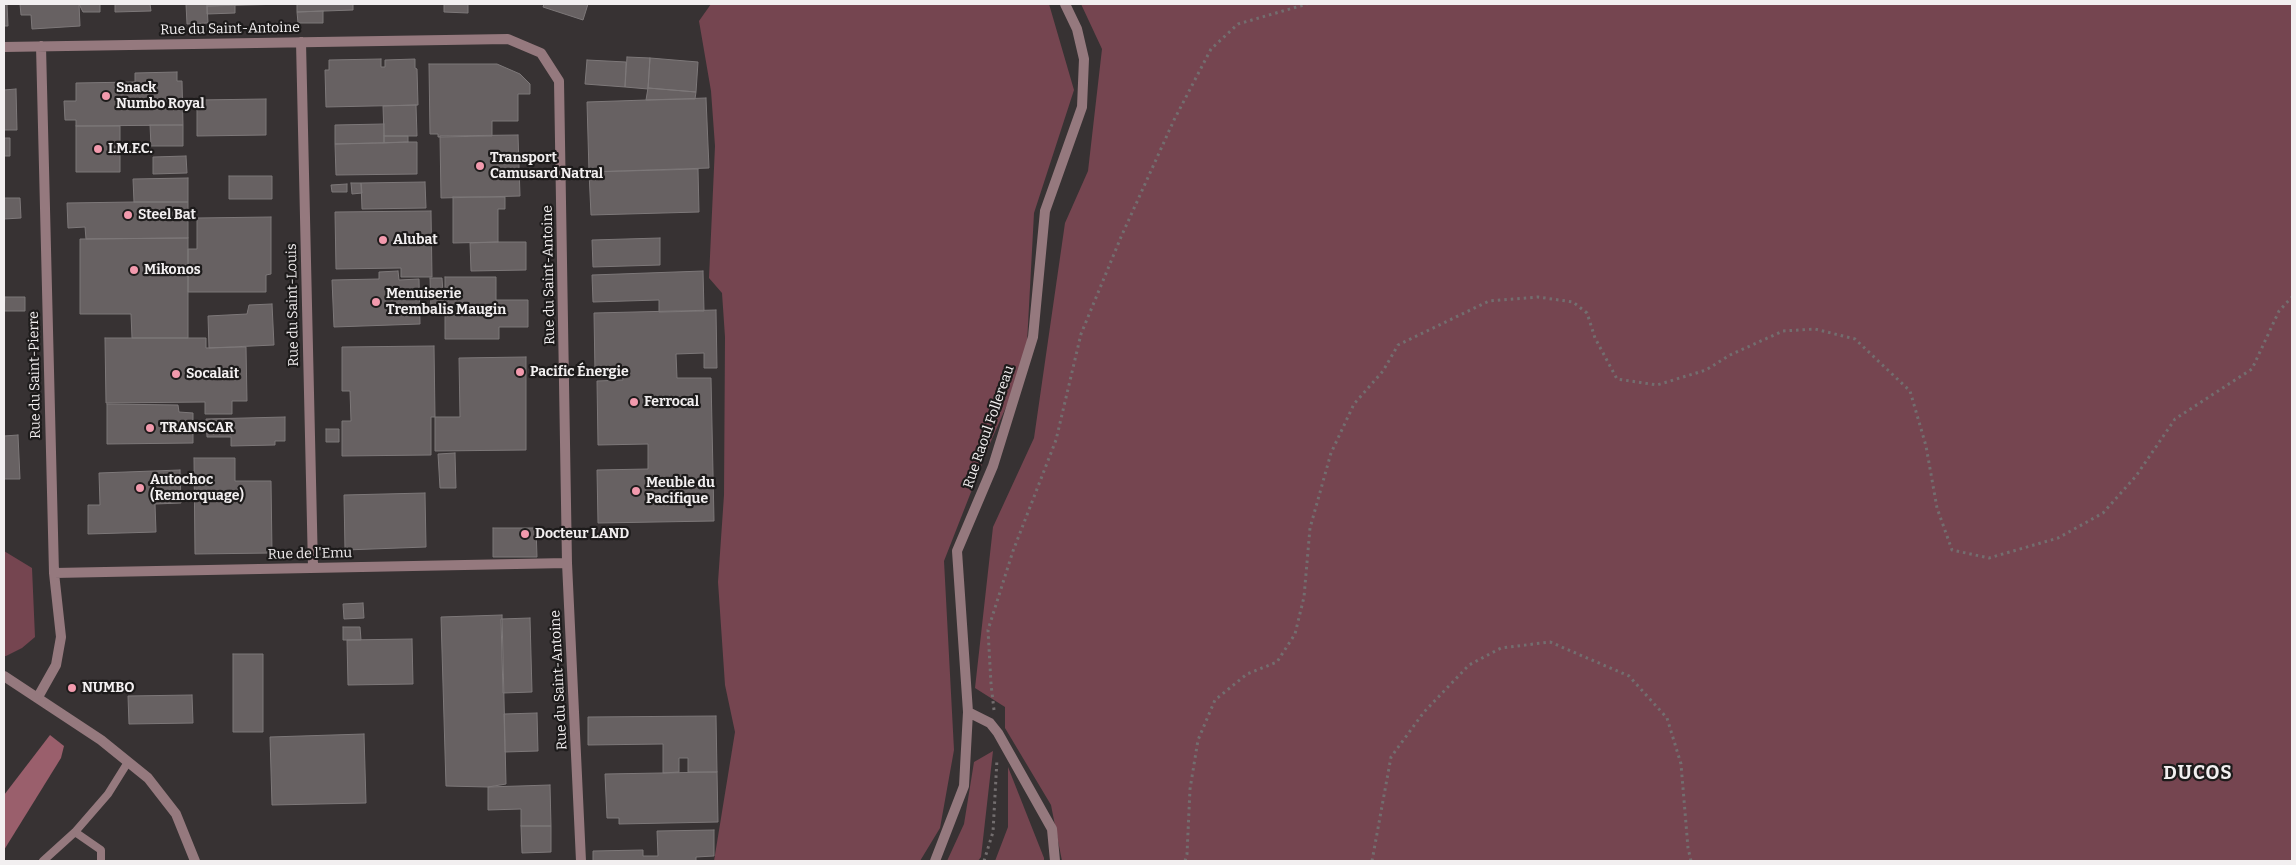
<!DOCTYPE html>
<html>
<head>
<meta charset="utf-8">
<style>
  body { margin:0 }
  #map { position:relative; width:2296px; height:865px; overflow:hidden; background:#373233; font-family:Bitter,serif }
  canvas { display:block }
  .frame { position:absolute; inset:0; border:5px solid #f2eff0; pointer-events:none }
</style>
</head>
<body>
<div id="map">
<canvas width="2296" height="865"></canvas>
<div class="frame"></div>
</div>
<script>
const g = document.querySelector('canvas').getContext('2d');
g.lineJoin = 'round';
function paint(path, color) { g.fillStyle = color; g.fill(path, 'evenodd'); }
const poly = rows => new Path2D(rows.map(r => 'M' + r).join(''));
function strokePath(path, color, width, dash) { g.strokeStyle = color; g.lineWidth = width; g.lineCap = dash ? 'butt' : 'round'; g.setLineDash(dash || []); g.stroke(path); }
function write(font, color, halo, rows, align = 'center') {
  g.font = font + ' Bitter,serif'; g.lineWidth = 4.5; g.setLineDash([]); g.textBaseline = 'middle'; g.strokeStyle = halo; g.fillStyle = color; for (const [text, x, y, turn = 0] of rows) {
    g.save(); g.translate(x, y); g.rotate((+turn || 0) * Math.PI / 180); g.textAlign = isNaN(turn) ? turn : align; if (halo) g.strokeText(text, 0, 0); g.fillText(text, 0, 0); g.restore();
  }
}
const green = poly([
  [711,4,1049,4,1074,90,1034,213,1026,362,991,441,944,561,954,750,940,828,920,861,714,861,735,732,725,685,718,582,724,495,725,337,722,293,709,278,715,146,711,91,699,21],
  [1081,4,2292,4,2292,861,1062,861,1051,805,1005,728,1005,707,975,688,993,527,1034,438,1065,223,1088,171,1102,49],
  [4,551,32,568,35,637,22,648,6,656,4,656],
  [993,751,981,857,978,861,947,861,964,824,974,762],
  [1008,767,1044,858,1044,861,995,861,1008,827]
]);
const water = poly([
  [50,735,64,746,61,758,4,850,4,795]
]);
const building = poly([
  [4,4,7,4,8,26,4,26,4,4],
  [20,4,79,4,80,26,32,29,31,15,21,15,20,4],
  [79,4,100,4,100,12,83,12,79,4],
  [115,4,150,4,151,11,115,12,115,4],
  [186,4,207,4,208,23,187,24,186,4],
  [207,4,286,4,207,6,207,4],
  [297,4,353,4,353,10,297,12,297,4],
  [444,4,468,4,468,13,444,12,444,4],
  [544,4,588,4,583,20,543,7,544,4],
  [235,5,235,13,207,14,207,6,235,5],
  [323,11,323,23,298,23,297,12,323,11],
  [627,57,650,58,648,89,625,87,627,57],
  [650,58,698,62,696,92,648,88,650,58],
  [381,59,381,67,385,67,385,60,415,59,415,68,417,69,418,105,326,107,325,70,329,70,329,60,381,59],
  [587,60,626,62,625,87,585,84,587,60],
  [429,64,497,64,520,74,530,84,530,94,518,94,518,121,492,121,492,136,438,137,438,134,430,134,429,64],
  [177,72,177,81,182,81,183,125,76,126,76,120,65,120,64,101,76,101,76,83,135,82,135,73,177,72],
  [648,88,696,92,695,99,646,100,648,88],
  [16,89,17,130,4,130,4,90,16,89],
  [706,98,709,168,589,172,587,102,706,98],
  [266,99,266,135,197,136,197,100,266,99],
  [416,105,417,136,384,136,383,106,416,105],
  [384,124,384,143,335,144,335,125,384,124],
  [150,125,183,125,183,146,151,146,150,125],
  [76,126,120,126,120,172,76,172,76,126],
  [518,135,520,196,441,198,440,136,518,135],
  [384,136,408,136,408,142,384,143,384,136],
  [4,138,10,138,10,156,4,156,4,138],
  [408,142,417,142,417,174,336,175,335,144,408,142],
  [186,156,187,173,153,174,153,157,186,156],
  [698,169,699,212,591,215,589,172,698,169],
  [229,176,272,176,272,199,229,199,229,176],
  [188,178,188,202,134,202,133,179,188,178],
  [425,182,426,208,362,209,361,183,425,182],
  [351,183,361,183,362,193,352,194,351,183],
  [347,184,347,192,332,192,331,185,347,184],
  [453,197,505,197,505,209,498,209,498,242,453,243,453,197],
  [4,198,20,198,21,218,4,219,4,198],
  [134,202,188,202,188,238,86,239,85,227,68,228,67,203,134,202],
  [431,211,432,277,401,277,401,268,336,269,335,212,431,211],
  [271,217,271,274,266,275,266,292,188,292,188,249,197,249,197,218,271,217],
  [188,238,188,338,132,338,131,314,80,314,80,239,188,238],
  [660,238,660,265,593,267,592,240,660,238],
  [498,242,526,242,526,270,471,271,470,243,498,242],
  [398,271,399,280,419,279,420,324,334,327,332,280,379,279,379,272,398,271],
  [703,271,704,311,659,312,659,300,593,302,592,275,703,271],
  [445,277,496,277,496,300,528,300,528,327,499,327,499,339,445,339,445,277],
  [430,278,442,278,444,309,431,310,430,278],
  [5,297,25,297,25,311,4,311,5,297],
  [272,304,274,345,209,348,208,316,247,314,249,305,272,304],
  [716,310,717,368,704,368,704,353,676,354,677,378,711,378,714,521,598,523,597,470,648,469,648,444,598,445,597,381,623,380,622,373,595,373,594,313,716,310],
  [105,338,206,338,206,348,246,347,247,401,232,401,232,414,205,414,205,402,106,403,105,338],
  [434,346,435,417,431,417,431,455,342,456,342,421,351,421,350,391,342,391,342,347,434,346],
  [526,357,526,450,435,451,435,417,460,417,459,358,526,357],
  [107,404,178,405,179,412,193,413,193,443,107,444,107,404],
  [285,417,285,441,275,441,275,445,231,446,231,437,207,437,206,419,285,417],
  [326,429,339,429,339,442,326,442,326,429],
  [18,435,20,479,4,479,4,436,18,435],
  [455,453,456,488,440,488,438,454,455,453],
  [194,458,235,458,235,481,271,481,272,553,195,554,194,458],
  [180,470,181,503,155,504,156,532,88,534,88,505,100,505,99,473,180,470],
  [425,493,426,547,345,550,344,495,425,493],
  [493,528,536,528,537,557,493,557,493,528],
  [363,603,364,618,344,619,343,604,363,603],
  [502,615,506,784,488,787,446,786,441,617,502,615],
  [530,618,532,692,503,693,501,619,530,618],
  [343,627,360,627,361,640,343,640,343,627],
  [412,639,413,684,348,685,347,640,412,639],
  [233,654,263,654,263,732,233,732,233,654],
  [192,695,193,723,129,724,128,696,192,695],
  [537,713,538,751,505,752,504,714,537,713],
  [716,716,717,772,688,772,688,758,679,758,679,772,663,773,663,744,588,745,588,717,716,716],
  [364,734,366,803,272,805,270,737,364,734],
  [717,772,718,822,619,824,619,818,607,818,605,774,717,772],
  [550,785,551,826,521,826,521,809,488,810,488,787,550,785],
  [521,826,551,826,551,852,522,853,521,826],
  [714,830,714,856,696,857,696,861,593,861,593,851,643,850,643,856,658,856,657,831,714,830]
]);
const path = poly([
  [994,710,991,684,988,630,1013,551,1056,440,1081,334,1121,237,1174,120,1211,49,1238,24,1307,4],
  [984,861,993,832,997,759],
  [1185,861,1187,854,1190,789,1198,740,1215,700,1247,674,1277,662,1295,634,1304,597,1310,528,1331,453,1354,404,1383,371,1398,345,1489,301,1538,297,1573,302,1587,313,1595,338,1617,379,1657,385,1706,370,1730,355,1783,331,1815,329,1855,339,1910,391,1926,446,1937,508,1952,550,1989,558,2058,538,2103,513,2136,476,2175,419,2252,369,2279,311,2292,297],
  [1372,861,1391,757,1424,712,1469,665,1501,648,1550,642,1629,676,1667,718,1681,764,1688,848,1691,861]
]);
const lane = poly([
  [75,832,101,850,101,861],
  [43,861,75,832,108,794,128,762]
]);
const street = poly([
  [301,42,313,568],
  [4,47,508,39,541,53,559,81,567,563,581,861],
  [54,573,567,563],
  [4,676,101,740,148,778,176,814,195,861],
  [38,697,56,665,61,637,54,573,41,46],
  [968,712,990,723,998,733,1052,829,1055,861],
  [935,861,964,786,968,712,957,551,993,466,1033,337,1045,211,1082,107,1084,59,1077,29,1065,4]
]);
const markers = [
  [106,96,5,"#f29aad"],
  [98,149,5,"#f29aad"],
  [480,166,5,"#f29aad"],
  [128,215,5,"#f29aad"],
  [383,240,5,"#f29aad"],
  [134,270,5,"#f29aad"],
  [376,302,5,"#f29aad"],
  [520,372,5,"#f29aad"],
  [176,374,5,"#f29aad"],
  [634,402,5,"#f29aad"],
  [150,428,5,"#f29aad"],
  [140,488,5,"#f29aad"],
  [636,491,5,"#f29aad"],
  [525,534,5,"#f29aad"],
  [72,688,5,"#f29aad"]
];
const streetNames = [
  ["Rue du Saint-Antoine",230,29,-1],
  ["Rue du Saint-Antoine",549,275,-91],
  ["Rue du Saint-Louis",293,305,-91],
  ["Rue du Saint-Pierre",35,375,-91],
  ["Rue Raoul Follereau",989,427,-71],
  ["Rue de l'Emu",310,554,-1],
  ["Rue du Saint-Antoine",559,680,-93]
];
const poiNames = [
  ["Snack",116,88],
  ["Numbo Royal",116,104],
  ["I.M.F.C.",108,149],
  ["Transport",490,158],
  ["Camusard Natral",490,174],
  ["Steel Bat",138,215],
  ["Alubat",393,240],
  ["Mikonos",144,270],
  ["Menuiserie",386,294],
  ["Trembalis Maugin",386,310],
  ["Pacific Énergie",530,372],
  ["Socalait",186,374],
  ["Ferrocal",644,402],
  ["TRANSCAR",160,428],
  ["Autochoc",150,480],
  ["(Remorquage)",150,496],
  ["Meuble du",646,483],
  ["Pacifique",646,499],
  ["Docteur LAND",535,534],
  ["NUMBO",82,688]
];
const districtNames = [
  ["DUCOS",2198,774]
];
paint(green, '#754550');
paint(water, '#9a5f6c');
paint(building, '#676162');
strokePath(building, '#7d7879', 1);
strokePath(path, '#736e6f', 3, [2.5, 4]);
strokePath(lane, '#95797e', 8);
strokePath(street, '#95797e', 10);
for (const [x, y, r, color] of markers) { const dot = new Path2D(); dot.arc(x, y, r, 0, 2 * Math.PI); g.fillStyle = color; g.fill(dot); strokePath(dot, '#1d1b1b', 2); }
write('14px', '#f2eff0', '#1d1b1b', streetNames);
write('bold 14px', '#f2eff0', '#1d1b1b', poiNames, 'left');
g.letterSpacing = '1px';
write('bold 19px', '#f2eff0', '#1d1b1b', districtNames);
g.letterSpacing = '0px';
</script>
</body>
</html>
